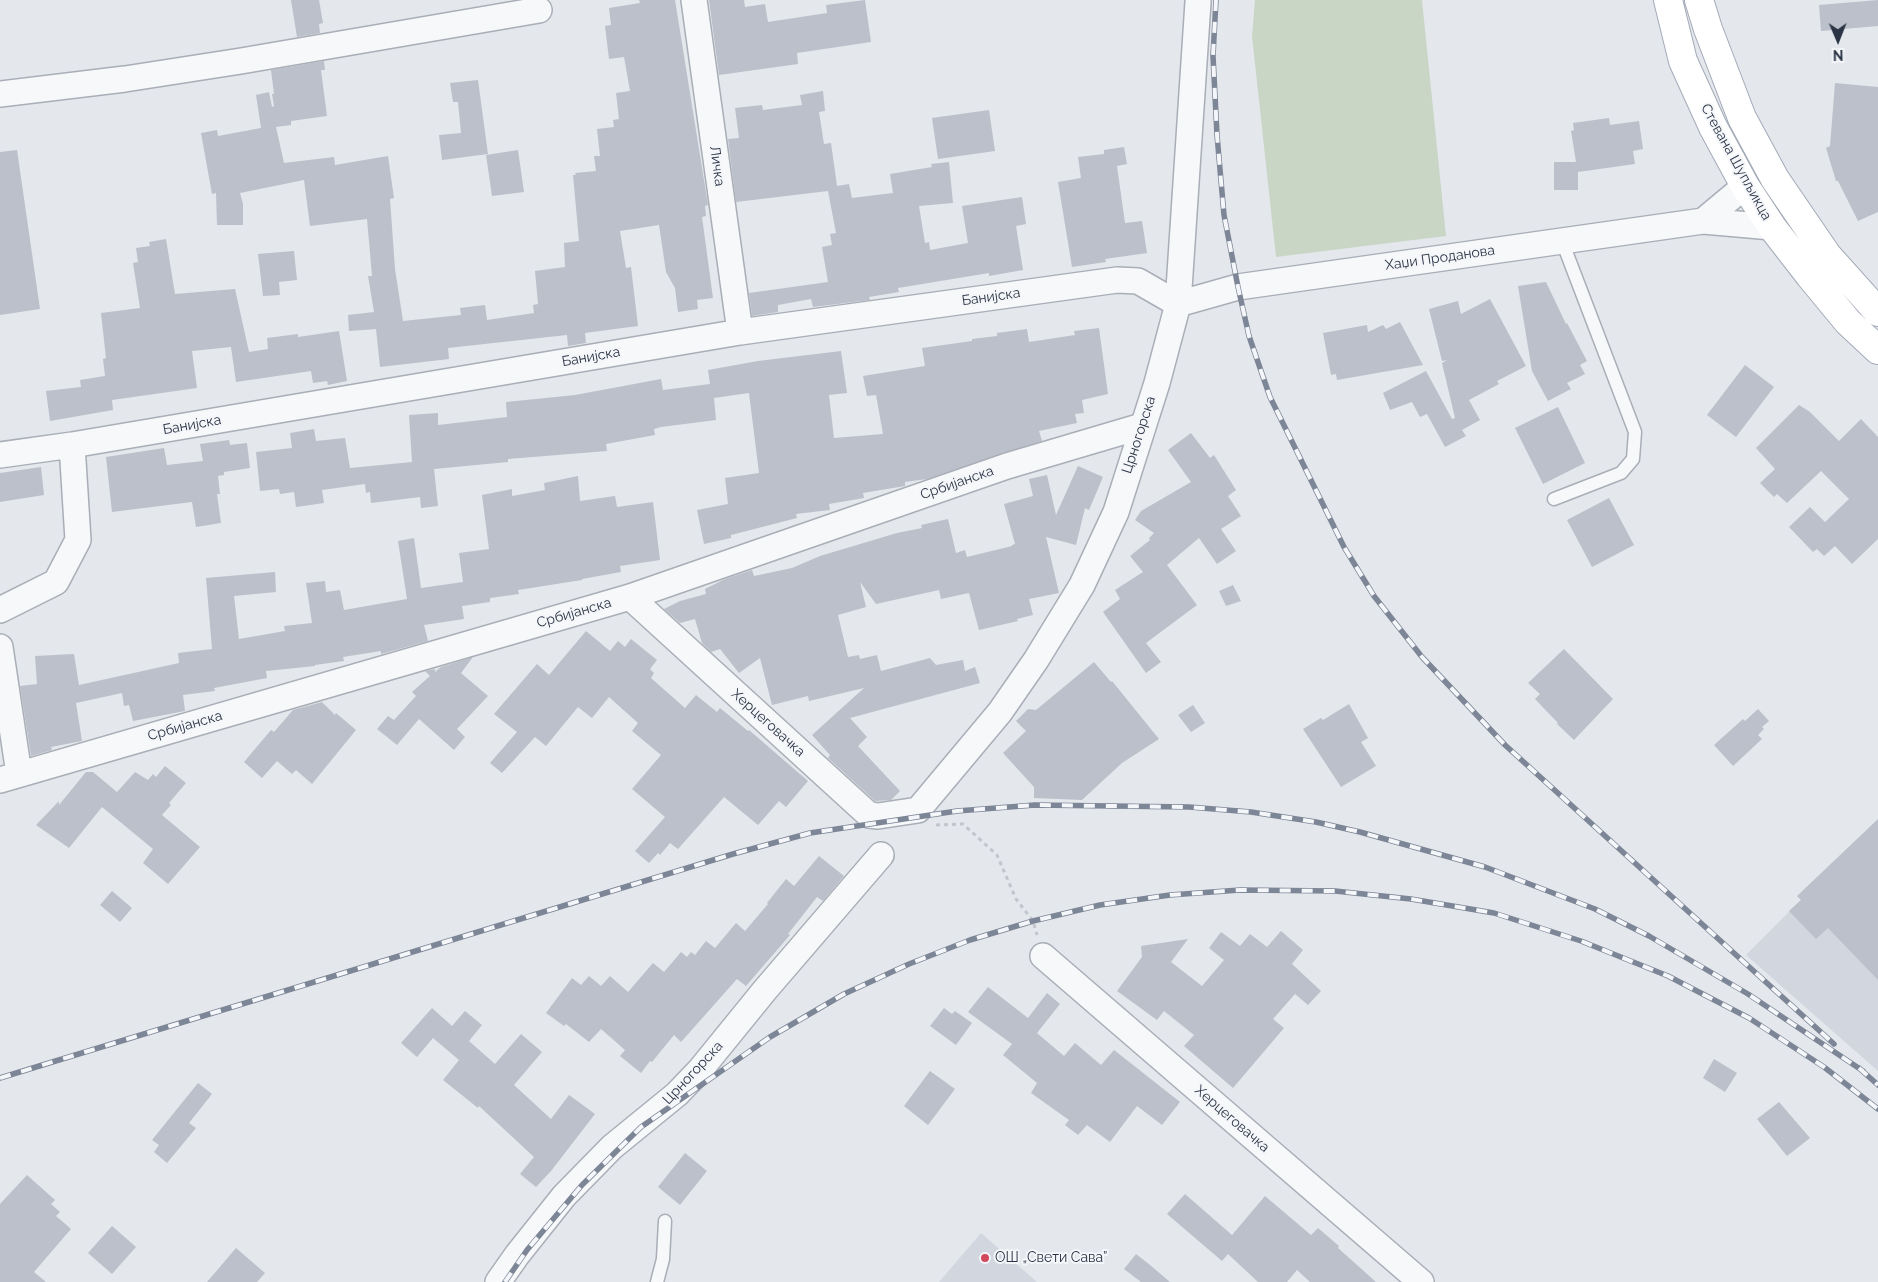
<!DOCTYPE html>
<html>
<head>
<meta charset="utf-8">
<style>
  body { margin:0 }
  #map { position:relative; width:1878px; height:1282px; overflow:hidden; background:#e4e7ec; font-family:Raleway,sans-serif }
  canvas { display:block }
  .north { position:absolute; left:1813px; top:15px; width:50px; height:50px; -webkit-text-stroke:4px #f4f6f9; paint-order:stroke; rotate:179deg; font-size:14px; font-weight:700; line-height:20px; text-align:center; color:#2b3445 }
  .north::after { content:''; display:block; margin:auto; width:18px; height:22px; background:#2b3445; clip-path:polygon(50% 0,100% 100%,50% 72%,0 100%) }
</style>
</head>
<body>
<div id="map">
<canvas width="1878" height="1282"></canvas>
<div class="north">N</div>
</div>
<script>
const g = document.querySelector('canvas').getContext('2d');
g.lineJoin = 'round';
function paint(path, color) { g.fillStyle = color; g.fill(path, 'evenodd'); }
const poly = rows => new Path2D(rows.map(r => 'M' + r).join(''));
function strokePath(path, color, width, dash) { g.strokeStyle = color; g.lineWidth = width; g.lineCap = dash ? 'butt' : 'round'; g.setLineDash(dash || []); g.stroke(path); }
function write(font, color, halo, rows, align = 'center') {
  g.font = font + ' Raleway,sans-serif'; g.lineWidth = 4; g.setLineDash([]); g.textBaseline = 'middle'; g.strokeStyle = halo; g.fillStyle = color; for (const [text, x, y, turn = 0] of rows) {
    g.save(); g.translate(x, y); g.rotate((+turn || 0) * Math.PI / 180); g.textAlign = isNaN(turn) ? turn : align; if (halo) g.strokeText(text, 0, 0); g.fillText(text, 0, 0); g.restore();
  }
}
const built = poly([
  [1878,822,1878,1071,1746,955],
  [981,1233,1037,1282,939,1282]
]);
const green = poly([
  [1255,0,1422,0,1446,236,1276,257,1252,36]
]);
const building = poly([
  [291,0,319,0,323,23,319,24,320,33,297,37],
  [639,0,675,0,708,205,705,206,706,216,702,217,713,298,697,300,698,309,678,312,675,288,666,272,659,225,620,231,626,268,631,267,638,326,585,333,586,343,568,346,567,335,448,348,449,359,380,367,376,329,349,331,348,315,374,312,368,276,372,276,367,219,310,226,304,180,240,193,243,204,243,225,217,225,216,193,212,194,201,133,217,130,218,136,261,128,256,95,269,92,272,107,274,106,272,94,274,94,271,70,324,61,325,70,321,70,327,116,291,121,291,125,276,127,284,163,334,157,335,165,388,156,394,198,390,199,395,269,403,321,461,315,460,308,485,305,487,320,534,313,533,305,538,304,535,271,565,267,564,243,579,241,573,175,576,175,575,173,596,171,594,156,600,156,597,129,614,127,613,120,619,119,616,93,630,91,624,57,609,59,605,26,611,25,609,8,640,3],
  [709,0,744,0,745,7,765,4,768,22,827,13,826,5,865,0,871,42,797,53,798,64,719,75],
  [1878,0,1878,26,1821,31,1819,5],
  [478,80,488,154,442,160,439,135,461,133,458,102,453,102,450,83],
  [1835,83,1878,87,1878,212,1858,221,1838,181,1836,181,1826,148,1830,146],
  [823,91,825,111,819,112,824,144,831,143,837,186,849,184,852,198,893,193,890,174,932,167,931,164,949,162,953,203,919,206,925,243,929,242,930,250,968,243,962,206,1022,197,1026,224,1016,226,1023,270,989,276,989,273,898,288,899,292,869,297,870,300,813,307,811,299,778,305,778,312,752,316,749,293,828,282,822,247,832,245,830,234,836,233,828,191,736,202,728,139,739,138,735,108,762,105,763,110,802,105,800,95],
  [989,110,995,151,938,159,932,118],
  [1609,118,1610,125,1639,121,1643,149,1633,151,1635,164,1578,172,1578,190,1554,190,1554,162,1576,162,1571,131,1574,130,1573,123],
  [1124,147,1127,164,1117,166,1125,223,1142,221,1147,253,1105,259,1106,262,1072,267,1058,182,1081,178,1078,157,1104,154,1104,150],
  [17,150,40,309,0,315,0,152],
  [518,150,524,192,492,196,486,155],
  [166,239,175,294,235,289,249,352,268,349,267,338,298,334,298,337,339,331,347,381,328,385,327,381,313,383,311,371,236,382,231,347,192,351,197,388,112,400,113,410,50,421,46,391,81,387,80,380,105,376,103,359,106,358,101,313,140,308,133,263,138,262,136,248,150,246,149,242],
  [294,251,297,280,279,282,280,295,263,296,258,254],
  [1546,282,1566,324,1567,323,1587,361,1580,365,1585,374,1567,383,1571,389,1548,401,1532,371,1518,286],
  [1490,299,1526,366,1497,381,1499,384,1469,400,1480,420,1462,430,1466,436,1445,447,1427,414,1420,417,1412,402,1390,410,1383,393,1426,371,1452,419,1455,418,1442,363,1447,360,1442,361,1429,309,1458,301,1461,314],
  [1400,322,1423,365,1337,380,1336,374,1331,375,1323,333,1367,325,1368,332,1383,325,1386,329],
  [1099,328,1108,394,1082,400,1084,413,1075,414,1077,423,1039,431,1042,441,927,479,905,482,905,486,863,493,864,498,829,504,830,510,796,514,797,518,731,535,731,538,704,544,697,510,728,504,725,478,759,473,749,393,714,398,716,420,661,427,654,429,655,435,606,444,607,451,508,459,508,462,434,469,438,506,421,508,420,497,371,503,370,492,366,493,365,484,322,490,324,503,296,507,294,492,280,494,279,489,260,491,256,452,292,448,290,433,314,429,316,441,345,438,350,468,412,462,409,415,438,413,438,425,507,417,506,402,575,395,661,379,663,390,710,384,708,370,758,361,841,351,847,393,829,395,834,438,883,434,876,395,867,396,863,376,925,366,922,348,972,341,972,339,997,336,997,333,1027,329,1029,342,1075,335,1074,331],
  [1745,365,1774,387,1736,437,1707,415],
  [1799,405,1810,412,1839,441,1861,419,1878,437,1878,539,1852,564,1835,546,1824,556,1817,549,1813,552,1789,527,1810,507,1825,522,1849,499,1821,471,1787,503,1777,494,1774,497,1760,483,1775,469,1756,448],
  [1558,407,1585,463,1543,484,1515,428],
  [1191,433,1210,458,1214,455,1236,490,1228,496,1241,516,1221,529,1236,551,1217,564,1199,538,1167,565,1197,605,1146,643,1161,662,1146,673,1103,612,1120,599,1115,590,1143,572,1130,556,1150,540,1149,538,1154,533,1135,520,1141,511,1191,482,1168,450],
  [229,440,230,445,247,443,250,468,224,472,224,475,218,476,220,494,217,494,221,523,196,527,192,502,112,512,106,457,164,448,167,465,203,461,200,444],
  [1078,466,1103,477,1089,510,1085,508,1076,545,1046,537,1059,593,1029,599,1033,615,1017,619,1018,621,979,630,969,593,941,599,939,590,876,604,860,582,866,607,838,615,848,657,859,655,860,659,877,655,881,671,930,658,936,665,963,660,965,671,975,667,980,683,850,718,867,737,858,746,900,791,891,800,875,801,828,758,830,755,812,735,864,688,809,701,808,696,772,705,760,658,739,673,720,649,711,652,702,643,695,619,680,623,664,609,680,601,706,594,705,589,725,579,752,570,754,576,792,568,820,556,897,533,922,528,921,525,948,519,956,553,965,550,967,557,1012,546,1012,545,1015,544,1004,504,1033,496,1029,479,1047,475,1056,515],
  [41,467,44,495,0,502,0,473],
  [578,476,580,501,615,496,617,507,653,502,660,560,620,566,621,572,582,579,582,580,518,590,519,594,490,598,490,602,462,606,464,619,424,625,428,641,381,654,381,651,343,657,344,661,315,665,315,666,266,671,267,678,214,688,215,691,183,695,185,711,133,721,129,705,124,706,122,693,76,703,82,741,51,747,52,750,31,756,20,686,37,684,35,656,74,654,79,685,179,663,178,653,212,649,206,578,275,572,276,592,234,596,239,639,285,631,284,626,312,623,306,583,325,581,326,592,340,590,344,610,407,599,398,541,414,538,421,588,463,582,459,553,489,549,482,495,512,489,512,496,545,490,544,483],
  [1609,498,1634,545,1592,567,1567,520],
  [1233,585,1241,601,1226,606,1219,591],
  [586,631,610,651,618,641,625,647,631,639,657,660,650,669,654,673,651,678,685,708,696,695,717,712,720,708,748,731,749,730,808,781,786,807,779,801,758,825,724,797,678,849,670,843,660,855,658,853,649,863,635,851,665,817,632,789,661,755,632,731,638,723,609,697,592,718,578,707,546,746,535,737,502,773,490,763,517,732,494,714,537,664,549,675],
  [1564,649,1613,699,1574,740,1557,724,1558,723,1535,699,1540,694,1528,683],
  [473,657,461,673,488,696,457,729,465,737,454,750,419,719,397,745,377,729,388,716,394,720,416,696,412,692,430,676,425,671,435,669,435,672,441,667],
  [1094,662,1111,682,1112,681,1159,739,1122,763,1082,800,1034,798,1034,787,1003,753,1026,731,1016,721,1028,709,1036,710],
  [322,702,335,715,336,713,356,730,312,784,296,770,292,774,277,761,262,778,244,762,271,730,274,732,293,710],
  [1349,704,1368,738,1361,742,1376,766,1341,787,1303,729,1321,718,1323,720],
  [1193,705,1205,723,1191,732,1178,715],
  [1758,709,1769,721,1762,727,1764,729,1758,735,1762,739,1733,766,1714,745,1743,719,1745,721],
  [165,766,186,783,169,803,171,805,162,815,200,847,168,884,143,863,153,849,102,807,69,848,36,825,59,801,59,805,86,772,93,772,117,792,135,772,148,780,153,774,156,777],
  [1878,819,1878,980,1828,928,1816,939,1789,911,1801,900,1797,896],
  [819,856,844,876,839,882,823,901,817,897,788,934,790,935,746,986,737,979,681,1042,674,1035,652,1062,650,1061,641,1073,620,1056,625,1050,601,1029,589,1042,566,1024,564,1026,546,1013,572,978,581,985,589,976,601,986,610,976,628,992,653,963,664,972,681,952,687,957,691,952,695,955,706,941,715,948,736,923,745,931,768,904,767,903,786,879,794,886],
  [112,891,132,908,120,922,100,905],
  [1281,931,1303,950,1292,964,1321,991,1308,1005,1295,994,1273,1019,1284,1028,1233,1088,1184,1046,1194,1035,1164,1011,1157,1020,1117,991,1142,957,1141,946,1188,939,1171,962,1202,986,1224,960,1209,948,1221,932,1240,946,1250,934,1267,947],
  [988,987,1028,1018,1047,993,1060,1004,1037,1033,1064,1056,1075,1043,1101,1065,1114,1050,1180,1102,1162,1125,1137,1106,1110,1142,1087,1125,1078,1135,1065,1125,1069,1120,1031,1093,1037,1083,1003,1055,1012,1044,968,1012],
  [432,1008,452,1026,465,1011,482,1025,469,1041,495,1064,521,1034,542,1052,514,1085,551,1119,569,1095,595,1114,551,1171,536,1187,520,1174,534,1157,479,1106,478,1108,443,1080,459,1060,433,1038,417,1057,401,1043],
  [944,1008,952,1014,955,1011,972,1023,956,1045,930,1026],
  [1714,1059,1737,1073,1725,1092,1703,1078],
  [930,1071,955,1089,928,1125,904,1106],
  [198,1083,212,1094,189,1123,196,1128,167,1163,154,1152,159,1145,152,1140],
  [1779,1102,1810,1138,1787,1156,1757,1119],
  [685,1153,707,1171,680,1205,658,1187],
  [27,1175,55,1200,51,1204,60,1212,56,1216,71,1229,34,1272,46,1282,0,1282,0,1204],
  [1185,1194,1232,1235,1265,1196,1311,1235,1318,1228,1339,1246,1338,1248,1376,1282,1310,1282,1297,1270,1287,1282,1258,1282,1228,1254,1222,1261,1167,1214],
  [112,1226,136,1247,112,1274,88,1253],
  [236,1248,265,1273,257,1282,207,1282],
  [1136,1254,1150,1265,1170,1282,1141,1282,1124,1269]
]);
const path = poly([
  [936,825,963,824,997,855,1016,899,1033,921,1037,935]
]);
const service = poly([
  [1554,499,1621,473,1633,459,1635,432,1562,241],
  [657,1282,663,1259,665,1221]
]);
const minor = poly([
  [694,0,740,332],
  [0,94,125,79,241,61,539,10],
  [1703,221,1745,186],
  [1178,304,1238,287,1703,221,1772,227],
  [0,455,72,445,740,332,1117,280,1138,281,1178,304],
  [630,597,869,815,878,816,918,810,1000,712,1036,660,1082,585,1116,512,1157,383,1178,304,1198,2],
  [0,610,56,582,78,540,72,445],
  [0,647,19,774],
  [0,780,630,597,1007,466,1142,426],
  [1043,956,1421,1282],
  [498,1282,517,1255,564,1196,612,1147,677,1094,700,1070,765,990,881,855]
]);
const primary = poly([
  [1668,0,1683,61,1713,127,1745,186,1772,227,1810,276,1848,322,1878,350],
  [1699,0,1708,29,1742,118,1775,179,1827,255,1878,312]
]);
const rail = poly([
  [1216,0,1213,56,1217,135,1224,215,1238,287,1249,336,1270,397,1344,547,1374,596,1422,657,1505,745,1834,1044],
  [1859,1068,1878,1085],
  [0,1078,733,854,810,833,957,811,1035,805,1189,807,1251,812,1316,822,1360,832,1485,867,1595,909,1649,936,1748,994,1863,1071],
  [505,1282,527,1250,582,1185,641,1127,770,1037,844,994,909,964,970,940,1033,921,1100,905,1170,895,1240,890,1335,891,1411,899,1494,913,1581,941,1668,976,1749,1018,1824,1067,1878,1109]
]);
const markers = [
  [985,1258,5,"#d1495b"]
];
const streetNames = [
  ["Стевана Шупљикца",1736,162,61],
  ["Личка",717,166,82],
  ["Хаџи Проданова",1440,258,-8],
  ["Банијска",991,297,-8],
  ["Банијска",591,357,-10],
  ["Банијска",192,425,-10],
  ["Црногорска",1139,435,-72],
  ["Србијанска",957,483,-19],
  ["Србијанска",574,613,-16],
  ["Херцеговачка",768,723,42],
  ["Србијанска",185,726,-16],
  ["Црногорска",693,1073,-47],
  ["Херцеговачка",1232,1119,41]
];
const poiNames = [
  ["ОШ „Свети Сава”",995,1258]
];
paint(built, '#d2d6de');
paint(green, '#c9d6c5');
paint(building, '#bbc0ca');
strokePath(service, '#a9aeb7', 15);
strokePath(minor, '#a9aeb7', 28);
strokePath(primary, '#a3abb8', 30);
strokePath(path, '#c2c5cb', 3, [4, 4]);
strokePath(service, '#f7f8fa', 12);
strokePath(minor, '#f7f8fa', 25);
strokePath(primary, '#fff', 28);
strokePath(rail, '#7d8696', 5.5);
strokePath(rail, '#f4f6f9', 4, [11]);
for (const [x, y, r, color] of markers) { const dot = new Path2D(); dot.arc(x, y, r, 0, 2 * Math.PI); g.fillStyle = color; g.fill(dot); strokePath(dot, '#f4f6f9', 2); }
write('14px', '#2b3445', '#f4f6f9', streetNames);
write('14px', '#2b3445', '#f4f6f9', poiNames, 'left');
</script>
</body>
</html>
